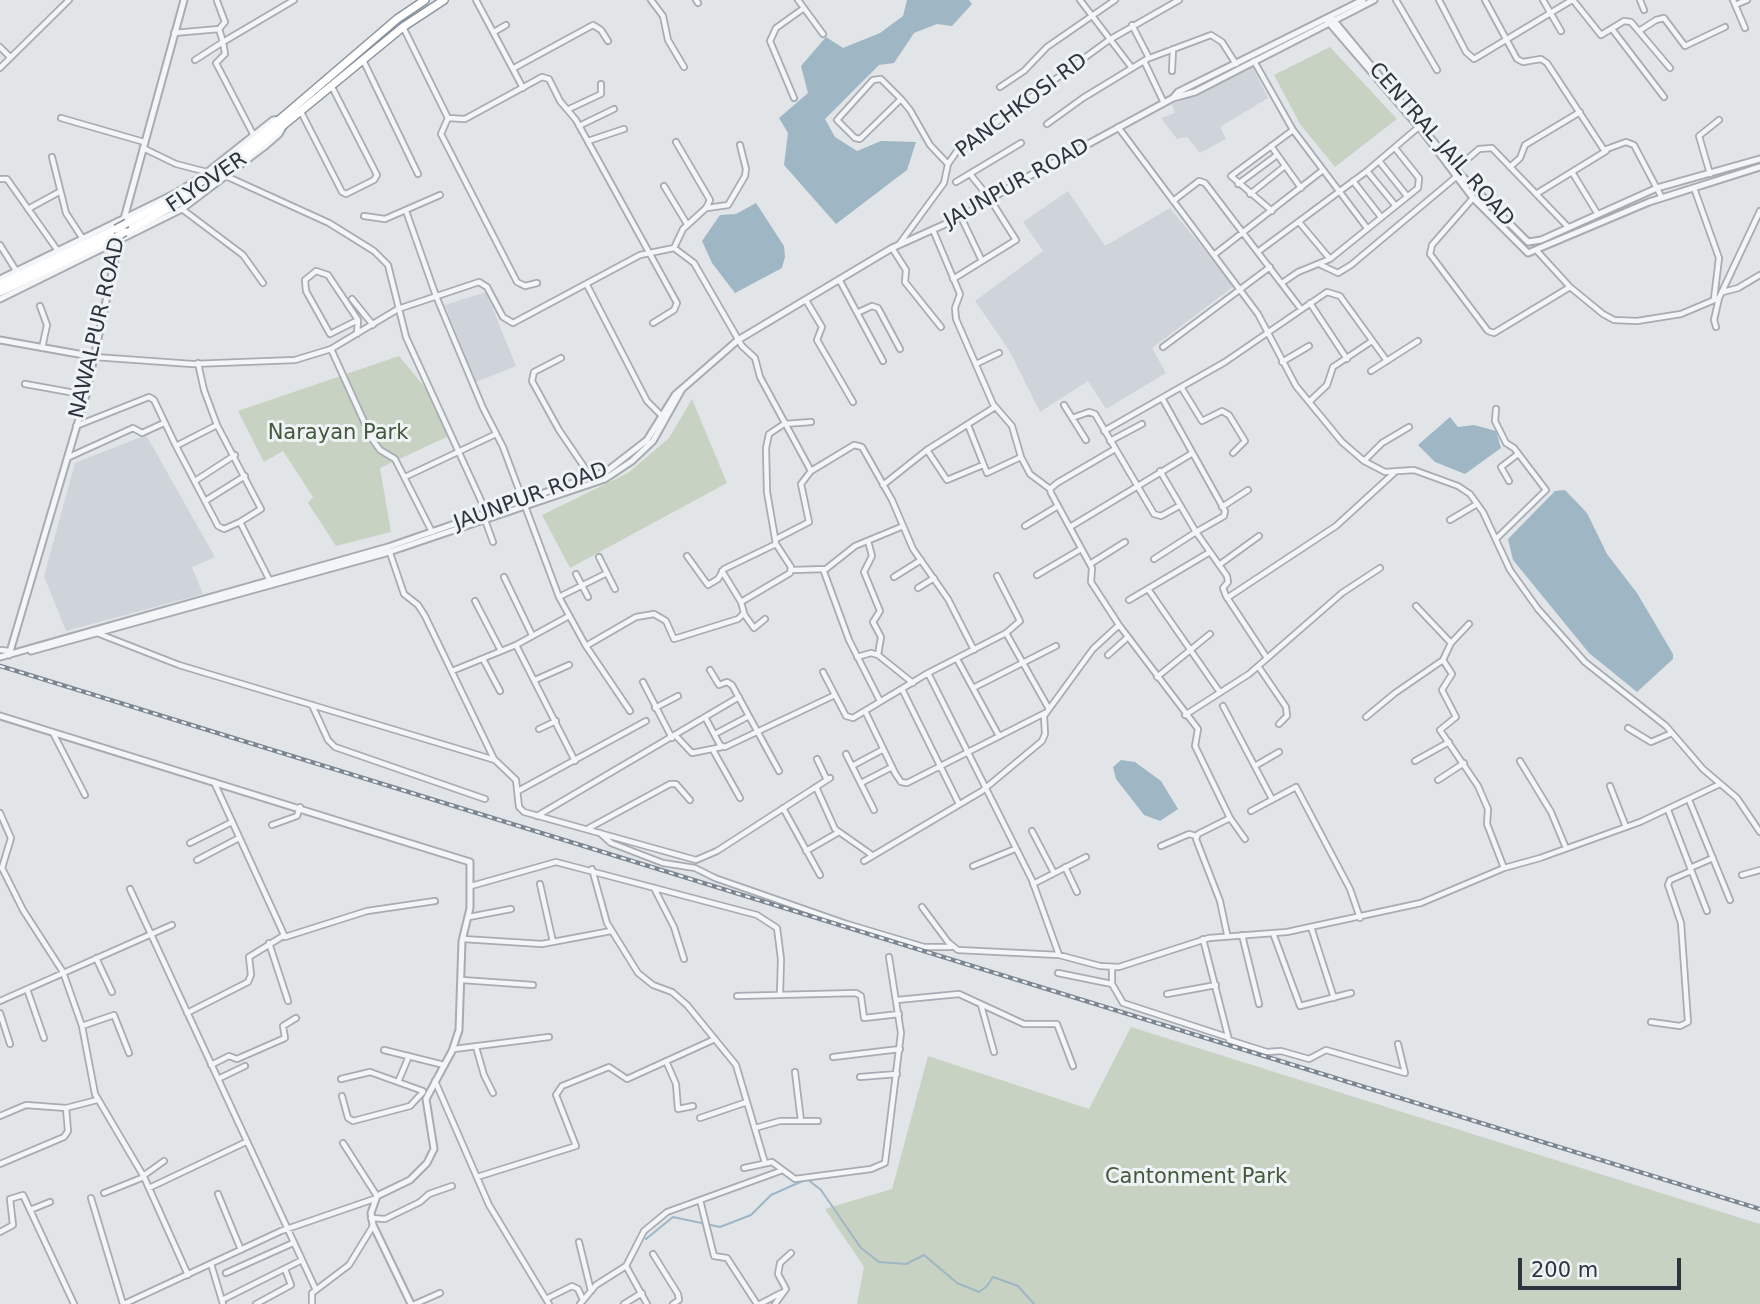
<!DOCTYPE html>
<html>
<head>
<meta charset="utf-8">
<style>
  body { margin:0 }
  #map { position:relative; width:1760px; height:1304px; overflow:hidden; background:#e1e5e8; font-family:"DejaVu Sans",sans-serif }
  canvas { display:block }
  .scale { position:absolute; left:1518px; top:1258px; width:163px; height:32px; box-sizing:border-box; border:4px solid #2b343f; border-top:0; padding-left:9px; font-size:21px; line-height:24px; white-space:nowrap; color:#2b343f; -webkit-text-stroke:5px #f0f3f6; paint-order:stroke }
</style>
</head>
<body>
<div id="map">
<canvas width="1760" height="1304"></canvas>
<div class="scale">200 m</div>
</div>
<script>
const g = document.querySelector('canvas').getContext('2d');
g.lineJoin = 'round';
function paint(path, color) { g.fillStyle = color; g.fill(path, 'evenodd'); }
const poly = rows => new Path2D(rows.map(r => 'M' + r).join(''));
function strokePath(path, color, width, dash) { g.strokeStyle = color; g.lineWidth = width; g.lineCap = dash ? 'butt' : 'round'; g.setLineDash(dash || []); g.stroke(path); }
function write(font, color, halo, rows, align = 'center') {
  g.font = font + ' "DejaVu Sans",sans-serif'; g.lineWidth = 6; g.setLineDash([]); g.textBaseline = 'middle'; g.strokeStyle = halo; g.fillStyle = color; for (const [text, x, y, turn = 0] of rows) {
    g.save(); g.translate(x, y); g.rotate((+turn || 0) * Math.PI / 180); g.textAlign = isNaN(turn) ? turn : align; if (halo) g.strokeText(text, 0, 0); g.fillText(text, 0, 0); g.restore();
  }
}
const built = poly([
  [1252,66,1268,98,1220,127,1226,139,1200,153,1187,137,1177,139,1161,118,1175,113,1172,104],
  [1068,191,1105,246,1170,208,1234,286,1152,348,1166,373,1106,409,1088,381,1040,412,1009,350,975,301,1043,251,1023,222],
  [486,292,516,366,476,382,445,305],
  [146,435,215,557,192,567,203,594,66,631,44,576,75,463]
]);
const green = poly([
  [1330,47,1397,119,1335,167,1300,124,1274,75],
  [399,356,433,397,449,436,380,468,391,532,336,546,308,503,313,497,283,451,264,462,238,411],
  [692,399,727,483,570,568,542,515,628,473,669,438],
  [1131,1027,1760,1224,1760,1304,857,1304,864,1267,825,1209,892,1189,928,1056,1089,1109]
]);
const water = poly([
  [907,0,969,0,972,4,952,26,937,24,914,33,894,63,879,65,825,119,835,137,857,151,881,141,916,142,907,170,836,224,784,165,788,133,779,118,808,93,801,66,826,37,843,48,880,33,903,16],
  [756,203,784,246,785,257,782,268,735,293,712,263,702,241,720,215,736,214],
  [1450,417,1458,427,1474,425,1496,431,1501,448,1465,474,1435,462,1418,445],
  [1565,490,1587,513,1607,554,1637,593,1673,654,1673,659,1637,692,1589,653,1513,560,1508,539,1555,491],
  [1121,760,1135,762,1161,781,1178,809,1160,821,1144,815,1116,779,1113,767]
]);
const stream = poly([
  [646,1239,673,1217,720,1227,751,1215,771,1195,807,1179,821,1190,861,1248,879,1262,906,1264,924,1255,957,1283,979,1292,987,1286,993,1277,1018,1286,1034,1304]
]);
const minor = poly([
  [476,0,523,88],
  [651,0,663,16,668,40,684,67],
  [696,0,698,3],
  [798,0,823,34],
  [1080,0,1132,68],
  [1396,0,1437,70],
  [1439,0,1466,52,1474,59,1572,0],
  [1485,0,1517,59,1523,62,1541,59,1547,63,1604,150,1626,142,1634,145,1662,198],
  [1543,0,1561,31],
  [1573,0,1601,35,1624,21,1631,22,1670,68],
  [1640,0,1644,10],
  [1733,0,1745,28],
  [1735,5,1747,0],
  [1132,25,1149,58],
  [403,27,448,118,465,119,542,77,549,79,560,101,576,120,677,303,674,310,653,323],
  [1612,29,1664,97],
  [1639,31,1656,20,1664,18,1685,46,1725,27],
  [494,32,506,25],
  [174,33,219,29],
  [0,47,10,57],
  [195,60,223,42,219,29,225,22,217,1],
  [363,60,418,174],
  [1144,61,1164,103],
  [1254,61,1293,130,1367,228],
  [0,68,69,0],
  [514,68,593,25,601,30,608,41],
  [1172,71,1173,49],
  [1000,87,1024,71,1047,47,1115,0],
  [794,98,770,41,776,28,804,8],
  [901,99,860,139,855,138,837,120,873,80,881,79,901,99,910,110,930,145,948,164],
  [569,109,601,94,601,84],
  [301,112,342,192,346,194,374,180,377,175,332,87],
  [61,118,144,142],
  [448,118,441,134,517,282,525,286,537,283],
  [1047,124,1083,98,1147,59,1211,35,1222,42,1236,64],
  [579,126,614,109],
  [1118,127,1258,314,1296,386,1342,442,1364,461,1385,472,1414,470,1458,486,1470,494,1483,512,1510,570,1538,609,1585,662,1666,726,1703,769,1737,798,1760,832],
  [253,134,216,63,225,54,223,42,294,0],
  [588,141,624,129],
  [1271,146,1301,188],
  [143,148,176,164,207,172],
  [52,157,66,213,83,239],
  [1379,161,1407,196],
  [1510,167,1520,158,1525,145,1580,112],
  [1456,169,1479,149,1492,148,1568,227],
  [1367,171,1395,205],
  [1572,172,1597,213],
  [1710,174,1699,136,1719,120],
  [228,177,329,223,374,251,388,265,406,337,489,518],
  [0,179,7,179,58,251],
  [1353,181,1381,217],
  [956,182,1021,143],
  [1238,184,1277,155],
  [664,186,687,224],
  [1694,188,1719,258,1714,299],
  [1250,194,1285,166],
  [1536,194,1606,151],
  [1473,198,1432,245,1430,254,1488,331,1494,333,1570,287],
  [1173,201,1199,181,1205,183,1301,309],
  [707,208,728,205,745,176,746,169,740,145],
  [28,209,59,192],
  [182,209,243,255,263,283],
  [406,211,436,296,483,408,503,447,559,597,586,646,630,711],
  [1272,211,1231,176,1293,130],
  [364,216,385,219,440,195],
  [961,217,982,261],
  [1299,222,1330,259],
  [933,230,960,294,955,308,956,319,993,404,1012,426,1021,457,1030,474,1050,489],
  [900,243,944,183,948,164,957,151,1109,40,1179,0],
  [0,245,17,272],
  [674,248,683,229,706,208,710,200,676,142],
  [892,248,906,270,905,282,941,327],
  [1259,251,1367,171,1421,125],
  [1538,252,1570,287,1603,314,1614,320,1637,321,1681,314,1719,298],
  [1215,254,1323,170],
  [1321,265,1338,273,1351,265,1456,177],
  [953,279,1016,240,990,199,970,174],
  [840,281,883,361],
  [1282,283,1298,272,1330,259,1418,188,1419,178,1395,148],
  [587,285,647,401,663,417],
  [1723,292,1738,288,1760,275],
  [352,299,373,325],
  [807,302,822,327,817,340,853,402],
  [1310,303,1347,359],
  [40,306,47,325,42,348],
  [859,312,872,306,878,308,900,349],
  [1716,327,1714,320,1719,298,1760,211],
  [357,334,358,320,328,275,316,271,305,280,306,291,330,334,358,320],
  [1163,347,1270,267],
  [331,349,372,439,380,450,395,459,432,532],
  [95,357,192,364,295,360,331,349,398,309,479,282,487,287,503,317,513,323,640,255,674,248,694,263,742,346,755,358,760,377,811,471,854,445,862,447,892,500,913,549,948,599,974,650],
  [561,358,534,372,532,381,559,430,591,477],
  [1282,362,1309,346],
  [198,363,204,390,217,425,261,509,240,522],
  [978,363,999,353],
  [1371,371,1418,341],
  [25,384,86,395],
  [1181,387,1202,421,1222,411,1229,415,1245,441,1233,453],
  [1309,402,1327,385,1333,367,1372,341],
  [1064,405,1086,440],
  [1072,418,1089,412,1095,414,1154,514,1161,516,1179,506],
  [968,425,987,473,1021,457],
  [76,426,149,397,154,400,176,446,217,425],
  [1104,431,1225,362,1327,292,1340,296,1387,361],
  [1110,441,1142,424],
  [176,446,218,526,224,529,240,522,270,581],
  [1115,449,1057,483,1050,489,1051,493,1092,568,1091,582,1119,625,1198,729,1195,746,1230,818,1198,834,1196,839,1220,901,1227,934],
  [927,450,995,407],
  [67,458,133,428,142,433,164,423],
  [1364,461,1382,443,1409,427],
  [1160,471,1196,532,1224,516,1225,511,1162,398],
  [405,477,496,434],
  [195,481,235,455],
  [1509,481,1501,467,1518,454],
  [883,485,927,450,947,480,983,465],
  [205,501,245,476],
  [1222,507,1248,490],
  [485,520,493,542],
  [1450,520,1477,504],
  [1025,526,1058,506],
  [1070,527,1191,454],
  [776,539,809,522,801,484,811,471],
  [1496,539,1546,490,1514,448,1506,443,1495,421,1496,409],
  [868,541,872,556,864,572,880,611,873,622,881,637,878,655],
  [389,550,404,594,418,605,425,616,494,759],
  [687,556,708,585,718,579,724,569,776,544],
  [599,557,615,589],
  [1154,559,1196,532,1227,576,1228,582,1223,588,1226,596,1267,658],
  [1090,564,1125,542],
  [1219,565,1259,536],
  [823,569,849,640,880,701],
  [792,570,826,569,855,546,901,527],
  [722,571,741,602],
  [576,574,588,597],
  [1037,575,1081,549],
  [997,576,1020,621,1006,633],
  [504,577,532,635],
  [894,577,921,560],
  [918,588,934,578],
  [1148,589,1219,691],
  [559,597,607,573],
  [1227,598,1336,526,1394,473],
  [1129,600,1210,552],
  [475,601,501,651],
  [1416,606,1451,643],
  [744,614,754,628,765,619],
  [97,633,179,665,495,760,516,780,519,807,524,812,696,860,717,851,830,778],
  [516,645,575,761],
  [586,646,636,617,654,614,666,621,674,639,738,619,744,613,741,602,790,573,791,567,776,544,767,492,766,448,769,434,784,424,811,422],
  [0,650,10,651],
  [1108,655,1128,637],
  [857,657,871,653,878,655,913,683],
  [483,659,500,691],
  [957,659,999,736],
  [1443,660,1452,674,1442,690,1456,717,1440,730,1478,786,1488,809,1487,824,1504,868],
  [1258,666,1286,707,1287,716,1279,724],
  [710,670,719,685,727,682,732,685,779,771],
  [452,671,516,645,569,616],
  [823,672,846,716,853,718,928,673,1006,633,1049,709],
  [928,673,1032,880,1059,955],
  [1157,677,1210,634],
  [535,680,569,665],
  [643,682,672,738],
  [973,688,1056,646],
  [902,689,959,804],
  [312,705,328,740,335,747,485,799],
  [1223,706,1272,799],
  [655,708,678,696],
  [865,711,895,773,901,782,907,783,1045,713],
  [1185,715,1249,674,1342,593,1380,568],
  [705,717,720,745,725,747,835,695],
  [1366,717,1395,693,1443,660,1451,643,1469,624],
  [1628,728,1651,742,1672,733],
  [539,729,556,721],
  [53,733,85,795],
  [715,734,749,716],
  [676,736,692,753,722,747],
  [713,750,740,798],
  [846,754,874,810],
  [817,759,827,780],
  [1415,761,1449,742],
  [1520,761,1551,812,1566,848],
  [852,766,882,750],
  [1255,766,1279,752],
  [1438,780,1464,763],
  [214,782,285,937,367,911,435,901],
  [861,783,892,767],
  [1610,786,1626,827],
  [816,787,835,829,872,855],
  [518,791,646,721],
  [1689,800,1730,900],
  [783,808,820,875],
  [1668,810,1707,911],
  [1251,811,1296,787,1350,889,1360,918],
  [0,813,11,838,2,868,23,910,63,972,82,1026,95,1094,144,1177,188,1275],
  [537,816,739,697],
  [1230,818,1245,839],
  [272,825,297,816,300,807],
  [589,828,670,784,676,784,690,800],
  [1032,831,1054,873],
  [600,833,611,843,663,863,695,868,715,878,847,924,924,947,951,947],
  [190,843,232,822],
  [1161,846,1189,834,1196,836],
  [806,851,839,832],
  [197,860,239,838],
  [864,861,982,791,1042,741,1045,734,1044,716,1093,649,1119,625],
  [973,866,1015,849],
  [1065,867,1077,892],
  [1690,868,1713,858],
  [592,869,607,923,638,973,653,985,672,992,687,1005,736,1065,765,1163],
  [1742,875,1760,870],
  [540,884,553,942],
  [1033,884,1086,857],
  [471,886,556,862,757,915,777,928,781,959,780,994],
  [654,888,674,927,684,959],
  [130,889,316,1290],
  [922,907,948,942,958,950,1059,955,1100,966,1119,967,1209,938,1287,932,1421,903,1504,868,1540,858,1640,822,1720,784],
  [469,917,511,909],
  [1311,927,1334,998],
  [1273,933,1300,1006,1351,993],
  [1242,935,1259,1004],
  [463,939,542,944,611,931],
  [1203,939,1229,1040,1267,1052,1281,1051,1309,1059,1326,1050,1405,1073,1398,1044],
  [269,943,288,1001],
  [96,958,112,992],
  [1112,967,1112,984],
  [1058,973,1112,984,1123,1003,1227,1037],
  [462,980,533,985],
  [27,989,44,1038],
  [1167,994,1216,985],
  [737,996,856,993,861,996,864,1018,899,1014],
  [897,1000,959,994,1024,1024,1057,1024,1073,1066],
  [0,1001,172,925],
  [981,1005,994,1052],
  [0,1013,10,1044],
  [187,1013,248,982,251,975,249,957,283,936],
  [1651,1022,1680,1026,1688,1022,1681,923,1668,885,1670,880,1691,871],
  [82,1026,114,1015,129,1053],
  [476,1047,484,1075,493,1093],
  [454,1049,549,1037],
  [384,1050,444,1065],
  [833,1057,900,1049],
  [666,1061,676,1084,678,1109,693,1106],
  [211,1065,229,1056,237,1059,285,1038,283,1026,296,1018],
  [795,1072,801,1121],
  [860,1077,897,1074],
  [218,1079,245,1066],
  [341,1079,370,1072,423,1091],
  [435,1081,489,1205,549,1304],
  [398,1082,409,1056],
  [342,1096,348,1118,353,1121,410,1106,423,1092],
  [0,1116,26,1105,66,1108,97,1100],
  [700,1118,747,1102],
  [755,1128,780,1121,818,1121],
  [343,1143,377,1196],
  [0,1164,64,1137,68,1131,66,1108],
  [744,1168,772,1162,795,1179,871,1169,885,1163,901,1033,889,957],
  [143,1176,164,1161],
  [477,1177,576,1146,556,1095,562,1086,609,1067,627,1079,715,1039],
  [149,1188,246,1142],
  [104,1193,144,1177],
  [218,1194,241,1250],
  [91,1198,123,1304],
  [700,1200,714,1256,727,1258,757,1304],
  [30,1210,50,1202],
  [371,1218,385,1219,420,1202,429,1194,452,1186],
  [0,1232,13,1225,10,1199,23,1195,74,1304],
  [579,1242,591,1291],
  [653,1254,678,1294,679,1300,673,1304],
  [211,1264,223,1304],
  [626,1266,647,1304],
  [226,1273,293,1243],
  [546,1299,572,1286,578,1289,583,1300],
  [222,1300,300,1261],
  [124,1304,281,1231,374,1199],
  [256,1304,291,1285,285,1269],
  [312,1304,312,1293,349,1265,373,1226],
  [415,1304,440,1293],
  [580,1304,596,1285,626,1266,644,1231,667,1212,783,1170],
  [624,1304,642,1293],
  [760,1304,781,1293],
  [775,1304,786,1289,778,1274,780,1263,791,1253]
]);
const tertiary = poly([
  [1331,17,1462,176,1528,242,1541,240,1657,188,1760,159],
  [1326,19,1424,133,1473,198,1528,253,1649,202,1760,167],
  [1173,98,1195,92,1374,0],
  [122,226,184,0],
  [0,279,176,193,201,177,273,120,281,119],
  [0,299,182,209,264,147,279,134,283,127],
  [0,340,95,357],
  [31,651,386,553,605,479,632,461,653,441,682,389],
  [9,655,86,395,120,235],
  [0,657,388,547,607,471,647,440,675,395,738,340,892,248,961,217,1020,181,1173,98,1178,92,1363,0],
  [0,716,470,862,470,908,462,941,459,1030,452,1051,426,1099,434,1149,427,1163,410,1180,377,1196,371,1213,373,1225,411,1304]
]);
const trunk = poly([
  [127,223,191,189,237,156,397,19,425,0],
  [125,232,207,188,403,27,444,0],
  [0,285,116,229],
  [0,292,116,237]
]);
const rail = poly([
  [0,666,1760,1209]
]);
const trunkBridge = poly([
  [116,229,127,223],
  [116,237,125,232]
]);
const streetNames = [
  ["PANCHKOSI RD",1022,106,-37],
  ["CENTRAL JAIL ROAD",1441,145,49],
  ["FLYOVER",207,183,-34],
  ["JAUNPUR ROAD",1017,184,-29],
  ["NAWALPUR ROAD",98,328,-77],
  ["JAUNPUR ROAD",531,497,-20]
];
const parkNames = [
  ["Narayan Park",338,434],
  ["Cantonment Park",1196,1178]
];
paint(built, '#cfd4da');
paint(green, '#c8d2c3');
paint(water, '#9fb6c5');
strokePath(stream, '#9fb6c5', 2);
strokePath(minor, '#a7acb2', 8);
strokePath(tertiary, '#a7acb2', 9);
strokePath(trunk, '#8a949e', 10);
strokePath(minor, '#f3f5f7', 4.5);
strokePath(tertiary, '#f3f5f7', 5);
strokePath(trunk, '#fff', 7);
strokePath(rail, '#7c8691', 4.5);
strokePath(rail, '#f0f3f6', 2, [5]);
strokePath(trunkBridge, '#8a949e', 10, []);
strokePath(trunkBridge, '#fff', 7);
write('21px', '#2b343f', '#f0f3f6', streetNames);
write('21px', '#435939', '#f0f3f6', parkNames);
</script>
</body>
</html>
